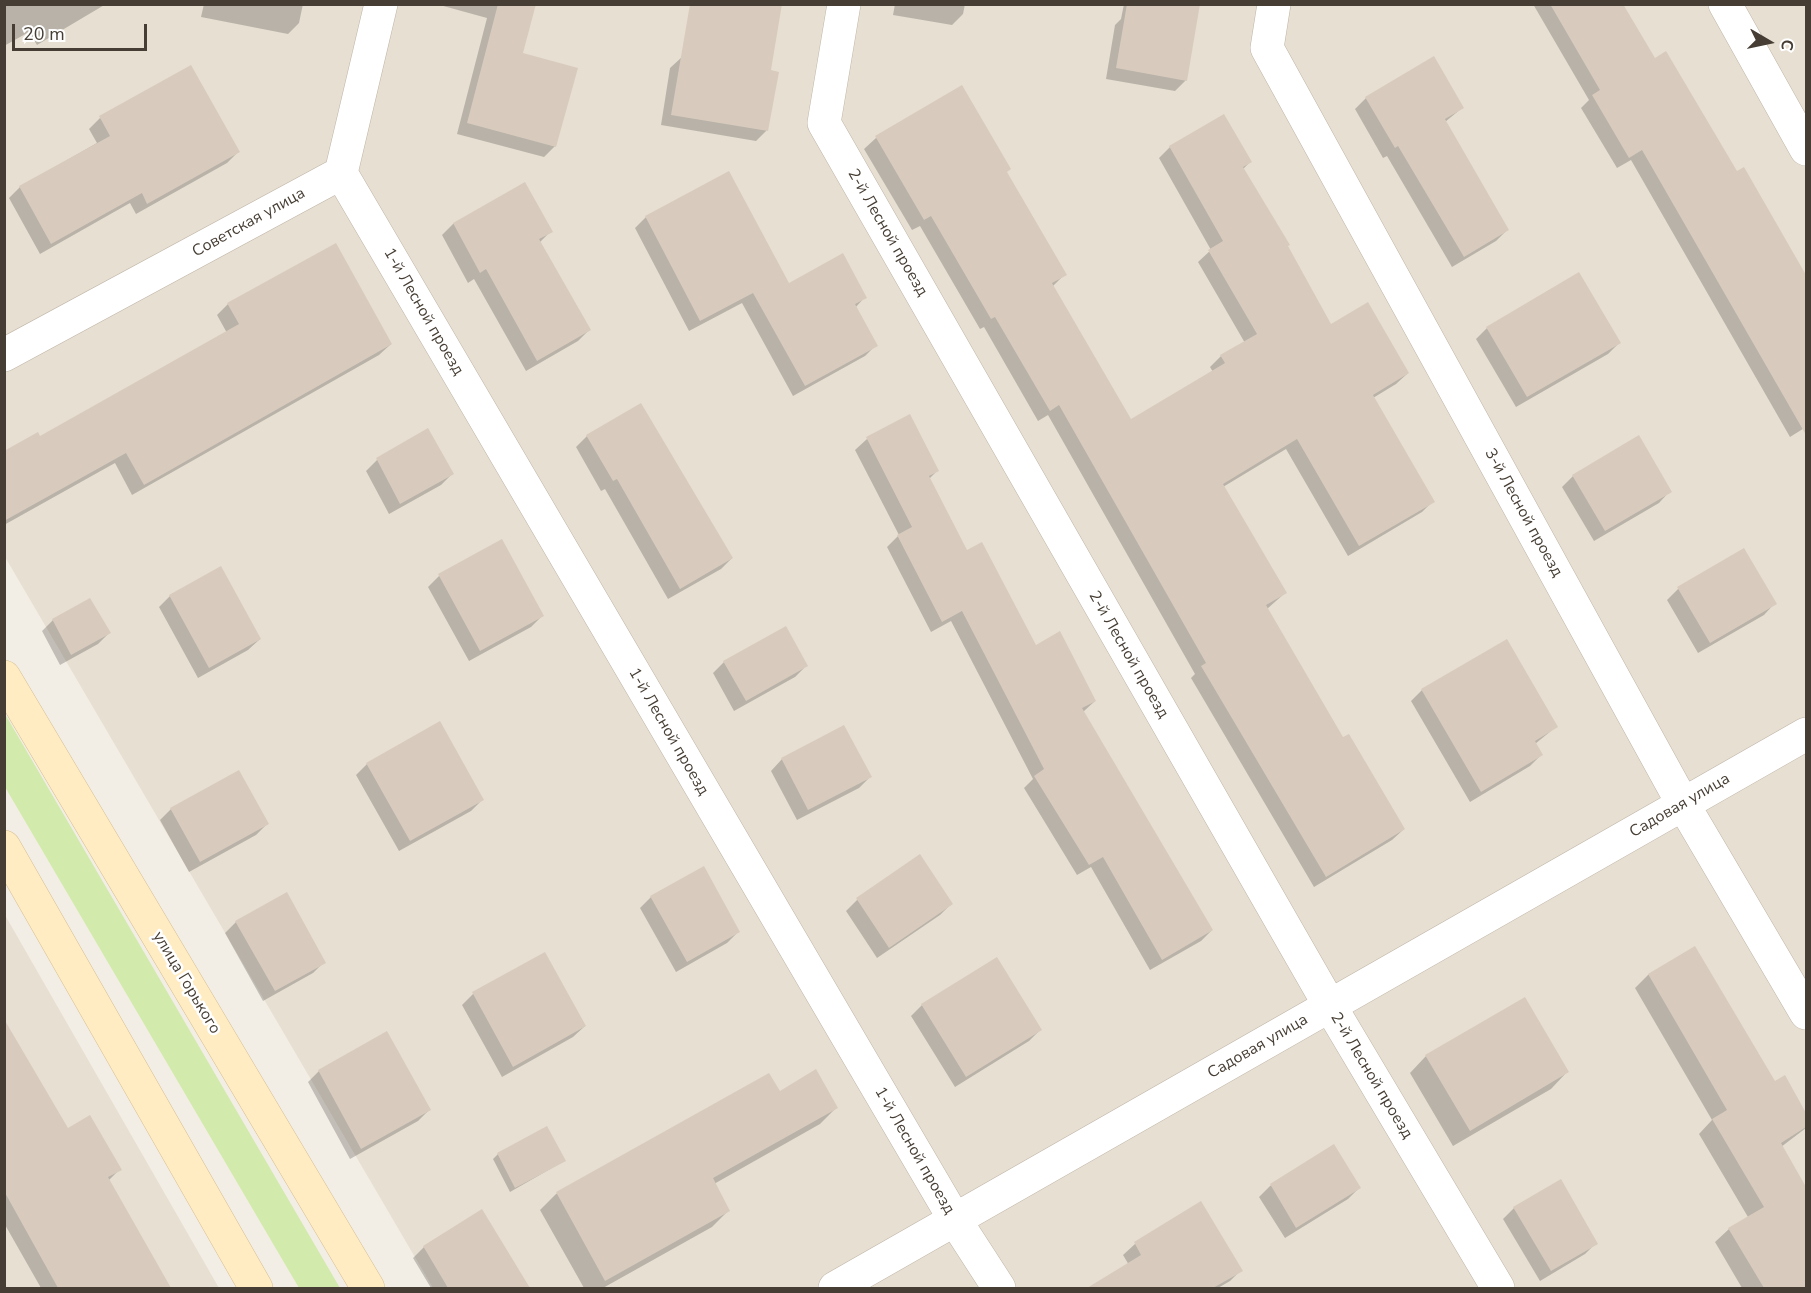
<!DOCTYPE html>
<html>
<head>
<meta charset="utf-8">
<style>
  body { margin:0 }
  #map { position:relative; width:1811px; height:1293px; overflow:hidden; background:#f3eee5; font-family:"Nunito Sans",sans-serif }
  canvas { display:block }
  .frame { position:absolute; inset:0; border:6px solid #463e34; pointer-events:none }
  .north { position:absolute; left:1739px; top:12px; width:60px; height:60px; -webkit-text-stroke:4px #fff; paint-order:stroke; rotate:99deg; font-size:16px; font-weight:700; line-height:24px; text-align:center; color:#463e34 }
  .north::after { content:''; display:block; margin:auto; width:21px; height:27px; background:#463e34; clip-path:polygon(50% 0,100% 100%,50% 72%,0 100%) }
  .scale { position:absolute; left:12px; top:24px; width:135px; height:27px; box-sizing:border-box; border:3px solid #463e34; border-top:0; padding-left:8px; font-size:18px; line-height:21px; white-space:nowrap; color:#463e34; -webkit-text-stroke:4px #fff; paint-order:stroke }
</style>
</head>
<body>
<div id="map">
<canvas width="1811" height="1293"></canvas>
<div class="frame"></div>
<div class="north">С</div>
<div class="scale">20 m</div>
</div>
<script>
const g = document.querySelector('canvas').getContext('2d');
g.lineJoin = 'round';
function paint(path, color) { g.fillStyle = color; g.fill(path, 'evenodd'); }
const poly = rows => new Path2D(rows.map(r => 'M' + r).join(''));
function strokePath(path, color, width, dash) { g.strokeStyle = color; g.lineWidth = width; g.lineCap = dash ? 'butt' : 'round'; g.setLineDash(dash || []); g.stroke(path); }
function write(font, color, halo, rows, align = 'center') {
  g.font = font + ' "Nunito Sans",sans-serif'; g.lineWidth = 5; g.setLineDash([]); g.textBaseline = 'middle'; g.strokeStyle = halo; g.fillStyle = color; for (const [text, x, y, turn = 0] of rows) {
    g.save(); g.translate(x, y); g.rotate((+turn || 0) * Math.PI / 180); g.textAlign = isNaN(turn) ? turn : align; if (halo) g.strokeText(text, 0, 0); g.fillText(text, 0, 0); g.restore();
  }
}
const residential = poly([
  [4,5,1806,5,1806,1288,433,1288,5,557],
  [5,915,219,1288,5,1288]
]);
const green = poly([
  [4,714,5,714,340,1288,299,1288,5,787]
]);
const shadow = poly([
  [4,4,106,4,37,45,29,32,4,46],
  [204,4,303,4,299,23,288,34,201,17],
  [436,4,534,4,521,54,555,146,544,157,457,134,487,18],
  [895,4,965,4,963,14,952,25,893,15],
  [1124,4,1199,4,1186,80,1175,91,1106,79,1115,25,1121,19],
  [1533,4,1622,4,1654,60,1737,173,1806,285,1806,427,1790,437,1631,160,1617,168,1581,108,1589,100],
  [682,57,769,71,767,130,756,141,661,125,670,68],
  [961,87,1005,173,1065,274,1052,287,1130,421,1213,372,1210,367,1221,356,1245,343,1198,262,1211,250,1159,158,1170,147,1250,162,1243,169,1331,326,1408,373,1396,384,1373,398,1433,501,1422,512,1348,556,1286,449,1223,487,1285,593,1267,609,1343,739,1404,829,1392,840,1314,887,1191,678,1195,674,1048,415,1038,421,984,327,980,329,920,226,912,230,864,149,876,138],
  [1366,98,1462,108,1445,122,1507,230,1496,241,1452,267,1387,156,1383,158,1355,109],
  [100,118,238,152,227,163,136,214,130,203,40,254,9,198,20,187,97,143,89,129],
  [525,184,551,231,539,243,589,330,578,341,526,371,474,279,468,283,442,235,453,224],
  [646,217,788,285,865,297,855,308,876,345,865,356,793,396,742,303,689,331,635,228],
  [228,304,391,344,379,355,132,495,115,463,4,525,4,453,40,438,227,333,217,315],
  [1487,328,1619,343,1608,354,1516,407,1476,339],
  [910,417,937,471,929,479,966,552,1035,647,1095,701,1083,712,1212,930,1201,941,1150,970,1091,867,1077,875,1024,788,1033,779,951,621,931,632,887,547,899,535,855,450,867,439],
  [428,430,452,474,441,485,389,514,366,471,377,460],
  [587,436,732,558,721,569,668,599,605,489,601,491,576,447],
  [1573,476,1670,491,1659,503,1594,541,1562,487],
  [501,541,543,615,531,627,469,661,428,587,439,576],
  [1743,550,1775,603,1764,615,1698,653,1667,600,1678,589],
  [170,596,260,639,248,650,198,678,159,607],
  [53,620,109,633,98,644,60,665,42,631],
  [724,662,806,666,795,677,734,711,713,673],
  [1422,690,1557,726,1535,744,1541,755,1530,766,1470,802,1411,701],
  [782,759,870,777,859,788,797,820,771,771],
  [367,764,482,800,471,811,399,851,356,775],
  [171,809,268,823,256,835,189,872,160,820],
  [920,856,951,904,940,915,877,958,846,911,857,900],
  [651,897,738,932,727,943,676,972,640,908],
  [236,922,324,962,313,973,263,1001,225,933],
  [1695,948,1774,1083,1784,1078,1806,1116,1806,1128,1781,1147,1806,1190,1806,1288,1742,1288,1715,1242,1729,1229,1748,1217,1699,1134,1712,1120,1635,988,1648,975],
  [544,954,585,1026,573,1037,502,1077,462,1005,473,994],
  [922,1005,1040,1030,1029,1041,955,1087,911,1016],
  [1426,1056,1567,1072,1551,1089,1453,1146,1410,1073],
  [4,1066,67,1130,120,1169,108,1181,167,1285,163,1288,41,1288,4,1223],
  [319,1071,429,1110,418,1121,350,1159,308,1082],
  [769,1075,780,1093,836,1108,820,1124,714,1184,728,1211,712,1227,603,1288,584,1288,540,1210,556,1194],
  [1334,1146,1359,1188,1348,1199,1285,1238,1259,1197,1270,1186],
  [498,1154,564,1161,510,1192,493,1159],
  [1200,1204,1241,1270,1230,1281,1218,1288,1090,1288,1129,1265,1123,1255,1135,1244],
  [1514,1208,1596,1243,1585,1254,1540,1281,1503,1219],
  [482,1211,529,1288,431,1288,413,1258,424,1247]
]);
const building = poly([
  [498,4,536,4,523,53,578,68,556,147,467,123],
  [690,4,782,4,771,70,779,72,768,131,671,115],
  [1127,4,1200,4,1187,81,1116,68],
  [1550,4,1623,4,1655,58,1666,51,1737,171,1744,167,1806,275,1806,435,1642,150,1629,158,1592,95,1600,90],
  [1434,56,1464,108,1445,119,1509,230,1464,257,1398,146,1395,148,1365,97],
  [191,65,240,152,147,204,142,193,51,244,19,186,110,136,99,116],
  [962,85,1011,169,1007,172,1067,275,1052,283,1131,419,1225,363,1220,355,1257,334,1208,250,1223,241,1169,146,1224,114,1252,162,1243,167,1290,245,1288,246,1331,324,1368,302,1409,373,1373,395,1435,502,1359,546,1297,439,1223,484,1287,593,1266,605,1343,737,1349,734,1405,829,1326,877,1201,666,1206,663,1059,405,1050,411,995,317,991,319,931,216,924,220,875,136],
  [729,171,789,283,843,253,867,298,855,304,878,346,805,386,753,293,700,321,645,216],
  [525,182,553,232,539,239,591,330,537,361,486,269,480,273,453,223],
  [336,243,392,344,144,485,126,453,4,521,4,451,38,432,40,436,239,324,227,303],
  [1579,272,1621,343,1527,397,1486,327],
  [641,403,733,558,680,589,617,479,613,481,586,435],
  [910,414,939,471,929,476,967,550,982,542,1036,645,1060,631,1096,701,1082,708,1213,930,1162,960,1103,857,1089,865,1034,776,1044,769,962,611,942,622,897,535,912,527,866,437],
  [428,428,454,474,400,504,376,458],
  [1639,435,1672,492,1605,531,1572,475],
  [502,539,544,616,480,651,438,574],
  [1744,548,1777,604,1710,643,1677,587],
  [221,566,261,639,209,668,169,595],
  [90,598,111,633,71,655,52,619],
  [786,626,808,666,746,701,723,661],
  [1507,639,1558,727,1535,741,1543,755,1481,792,1421,689],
  [440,721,484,800,410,841,366,763],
  [844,725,872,777,808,810,781,758],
  [239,770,269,824,200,862,170,808],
  [920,854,953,904,889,948,856,898],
  [704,866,740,932,687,962,650,896],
  [287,892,326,963,275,991,235,921],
  [1695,946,1775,1081,1785,1075,1806,1113,1806,1127,1781,1143,1806,1187,1806,1288,1764,1288,1728,1228,1764,1207,1712,1119,1727,1110,1648,974],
  [545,952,586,1026,513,1067,472,992],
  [997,957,1042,1030,966,1077,921,1004],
  [1525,997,1569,1072,1470,1131,1425,1055],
  [4,1019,68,1128,90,1115,122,1170,108,1177,171,1288,58,1288,4,1191],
  [387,1031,431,1110,361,1149,318,1070],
  [816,1069,838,1108,713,1178,730,1211,605,1281,556,1192,769,1073,780,1091],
  [547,1126,566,1161,515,1188,497,1153],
  [1334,1144,1361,1188,1296,1228,1270,1184],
  [1561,1179,1598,1244,1551,1271,1513,1207],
  [1201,1201,1243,1271,1213,1288,1087,1288,1141,1255,1134,1242],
  [482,1209,530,1288,448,1288,423,1246]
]);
const street = poly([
  [844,4,824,123,1330,1006,1498,1288],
  [1274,4,1267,48,1683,804,1806,1013],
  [1725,4,1806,149],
  [341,173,955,1220,999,1288],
  [4,355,341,173,381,4],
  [835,1288,1806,734]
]);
const secondary = poly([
  [4,677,368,1288],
  [4,847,256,1288]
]);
const streetNames = [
  ["Советская улица",249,223,-29],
  ["2-й Лесной проезд",887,233,60],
  ["1-й Лесной проезд",423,312,60],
  ["3-й Лесной проезд",1523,513,61],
  ["2-й Лесной проезд",1128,655,60],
  ["1-й Лесной проезд",668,732,60],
  ["Садовая улица",1680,806,-30],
  ["улица Горького",186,983,59],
  ["Садовая улица",1258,1047,-30],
  ["2-й Лесной проезд",1371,1076,59],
  ["1-й Лесной проезд",914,1151,60]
];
paint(residential, '#e7dfd2');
paint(green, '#d2eaab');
paint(shadow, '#0003');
paint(building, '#d8cbbd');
strokePath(street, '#bfb5a7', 34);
strokePath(secondary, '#d6bf92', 34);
strokePath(street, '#fff', 33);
strokePath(secondary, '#ffecc3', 33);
write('16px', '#463e34', '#fff', streetNames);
</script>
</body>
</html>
